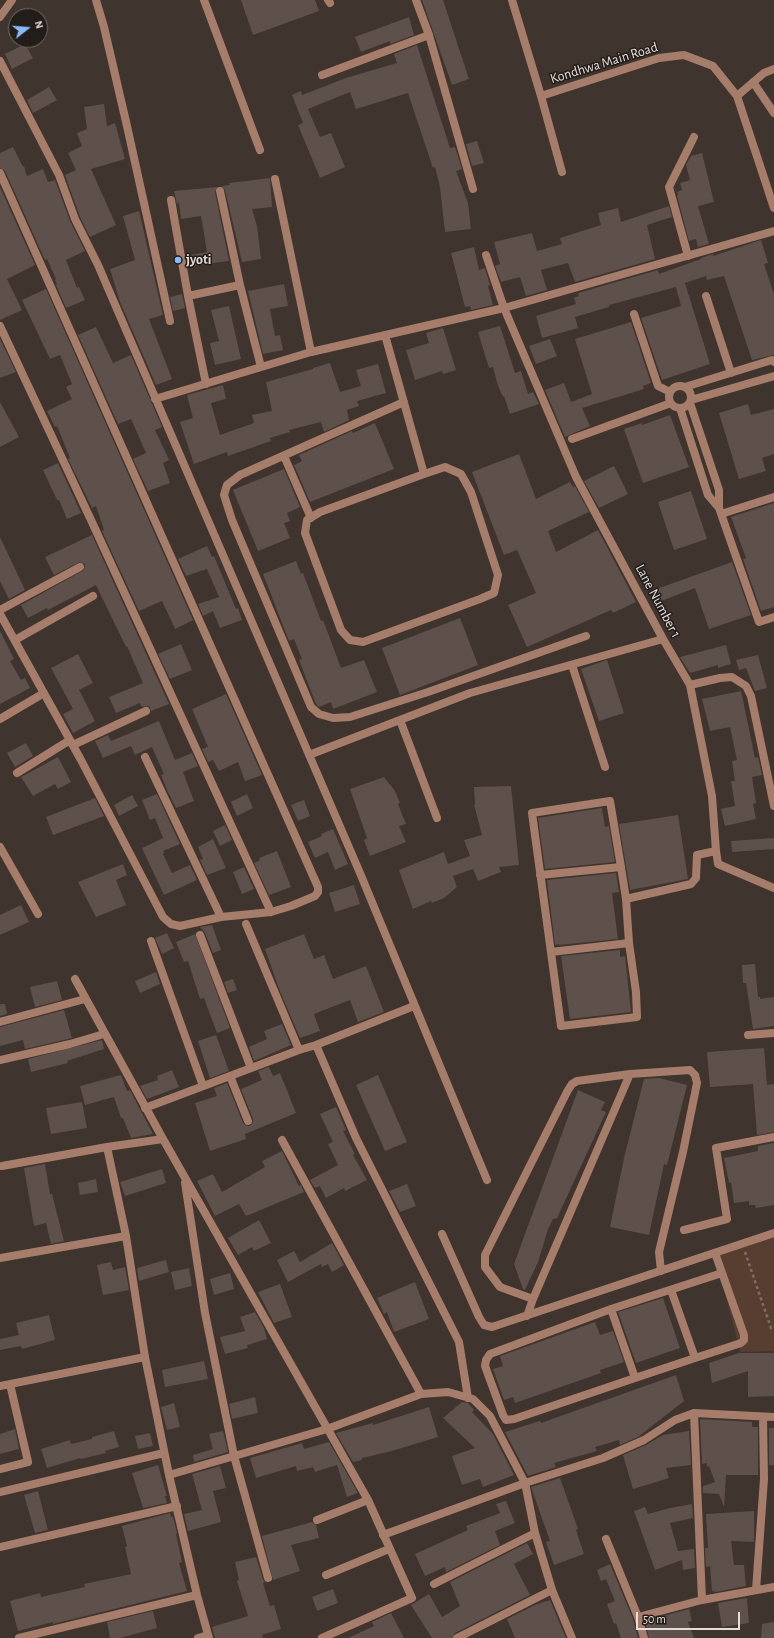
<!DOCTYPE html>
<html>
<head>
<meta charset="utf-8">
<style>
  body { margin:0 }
  #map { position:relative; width:774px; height:1638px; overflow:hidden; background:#40342e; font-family:"Alegreya Sans",sans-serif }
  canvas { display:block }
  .north { position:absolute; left:8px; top:8px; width:40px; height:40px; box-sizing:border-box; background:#231d1a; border:1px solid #716a66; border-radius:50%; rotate:73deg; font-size:11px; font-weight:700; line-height:16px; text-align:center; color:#e5ddd9 }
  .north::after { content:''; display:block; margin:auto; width:14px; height:18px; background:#89bafc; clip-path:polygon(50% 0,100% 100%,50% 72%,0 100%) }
  .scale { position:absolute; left:636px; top:1612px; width:104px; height:18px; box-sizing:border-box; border:2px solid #e5ddd9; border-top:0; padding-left:5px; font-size:12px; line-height:14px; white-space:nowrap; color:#e5ddd9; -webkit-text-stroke:3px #231d1a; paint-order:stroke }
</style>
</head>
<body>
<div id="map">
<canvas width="774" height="1638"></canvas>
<div class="north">N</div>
<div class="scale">50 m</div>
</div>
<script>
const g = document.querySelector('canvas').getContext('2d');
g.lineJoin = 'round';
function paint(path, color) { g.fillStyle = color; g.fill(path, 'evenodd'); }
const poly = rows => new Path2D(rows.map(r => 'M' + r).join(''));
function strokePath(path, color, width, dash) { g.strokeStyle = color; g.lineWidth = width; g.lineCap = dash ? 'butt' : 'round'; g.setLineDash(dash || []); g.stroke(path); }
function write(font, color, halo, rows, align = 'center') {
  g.font = font + ' "Alegreya Sans",sans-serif'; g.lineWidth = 3; g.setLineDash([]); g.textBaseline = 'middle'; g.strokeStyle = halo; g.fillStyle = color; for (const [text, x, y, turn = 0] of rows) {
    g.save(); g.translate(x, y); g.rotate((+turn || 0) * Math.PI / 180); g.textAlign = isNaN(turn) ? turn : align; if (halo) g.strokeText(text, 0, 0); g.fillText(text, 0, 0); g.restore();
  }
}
const green = poly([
  [774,1233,774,1351,740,1352,715,1253]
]);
const building = poly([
  [241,0,315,0,319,11,253,35],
  [422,0,443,0,469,79,452,85],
  [409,17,414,35,390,44,390,41,361,52,355,37],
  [25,44,33,58,12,69,5,54],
  [417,45,450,148,455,147,462,169,456,171,468,203,471,229,445,232,440,187,435,167,433,168,408,93,356,109,350,92,308,109,320,137,331,133,345,167,320,178,298,125,303,123,292,95,301,91,302,95,346,78,397,63,394,54],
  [49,87,57,100,33,113,27,100],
  [104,104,107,126,115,123,125,159,91,169,116,225,90,237,80,217,65,175,76,170,68,153,82,146,77,133,87,129,84,107],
  [477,141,484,163,472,166,466,144],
  [13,147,23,167,24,166,27,176,43,169,48,182,55,180,70,221,85,251,66,260,77,288,79,287,85,300,66,308,56,285,57,284,55,280,56,279,47,259,45,260,5,171,0,168,0,153],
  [702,153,714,202,698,206,709,244,698,247,696,239,689,241,677,196,678,195,677,192,682,190,680,183,690,180,686,165,691,156],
  [270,178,272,207,252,209,257,226,261,259,242,262,225,190,222,186,230,185,229,183],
  [0,187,35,265,7,279,22,310,0,320],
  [217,187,215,192,229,261,191,266,190,255,207,252,201,216,181,219,179,203,177,204,174,191],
  [669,206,672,217,647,225,655,259,575,282,568,263,541,270,547,290,526,296,520,277,501,282,495,266,500,264,494,242,532,233,537,251,562,244,560,238,601,225,598,213,618,208,621,222],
  [139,211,163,315,149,319,172,379,156,385,120,302,110,269,135,260,123,216],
  [761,240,768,263,764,264,774,294,774,355,752,360,724,276,707,280,706,276,685,283,710,364,662,380,641,318,681,306,676,287,609,305,609,307,575,317,578,328,542,338,536,316,576,304,574,298,579,296,578,293,658,270,659,274,701,259,701,258,713,254,713,256],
  [474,247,479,270,485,268,490,285,488,286,493,305,471,310,470,306,465,307,451,253],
  [284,284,288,306,270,309,275,336,280,335,283,350,263,354,248,291],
  [46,289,193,620,175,629,162,601,139,611,102,531,104,530,96,506,92,508,68,459,70,458,57,426,55,427,47,411,72,399,66,387,72,384,60,355,50,359,22,300],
  [182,294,185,308,173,311,170,297],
  [229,306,241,359,215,365,210,343,219,341,211,310],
  [631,322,651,383,643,386,644,389,582,408,590,426,565,437,545,390,564,383,571,402,592,394,575,339],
  [500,326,515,373,521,371,528,394,533,392,539,404,510,414,504,396,503,397,498,386,493,367,489,368,478,332],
  [96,327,113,363,131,355,162,427,155,430,169,460,163,463,170,483,148,491,133,459,146,453,131,419,118,424,78,335],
  [443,328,456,370,443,374,442,371,415,380,406,350,429,343,426,333],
  [0,339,16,372,0,378],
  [550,339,557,356,536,364,529,346],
  [330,363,340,392,361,386,356,370,378,364,386,393,357,401,359,406,347,410,349,420,324,432,321,422,289,430,290,432,270,438,271,441,228,456,227,452,194,464,180,422,193,418,187,395,223,385,226,399,211,403,220,435,254,423,252,415,272,411,266,382,313,369,313,368],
  [0,402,19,437,0,447],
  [748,404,751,415,774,409,774,454,762,458,766,471,739,479,719,413],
  [670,415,689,467,643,483,624,429,642,423,642,425],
  [375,423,394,469,310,502,294,465,302,461,299,455,352,431,353,433],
  [519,454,536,499,570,482,573,487,575,486,589,512,548,531,556,552,598,530,636,602,613,613,611,610,527,647,508,605,536,593,517,550,504,555,472,472],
  [58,463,81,513,67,519,59,500,57,500,43,470],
  [614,466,628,494,599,508,584,481],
  [284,469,300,507,287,513,290,521,284,523,290,538,258,551,233,490],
  [691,491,707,539,674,550,658,502],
  [774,503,774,607,761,611,743,559,746,558,731,517],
  [92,535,169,704,151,711,149,706,142,707,140,703,116,713,109,697,143,683,127,646,126,647,96,585,48,610,47,608,28,618,21,605,84,570,85,564,80,562,54,575,45,557],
  [0,537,25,590,9,599,0,581],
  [207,546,212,557,214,556,236,609,238,608,242,620,220,628,213,611,203,616,198,604,219,597,207,569,186,576,178,559],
  [296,561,301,574,303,573,321,621,323,620,341,668,364,660,377,692,333,709,331,702,319,707,316,704,299,660,302,659,294,639,289,641,263,574],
  [732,562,751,615,709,629,695,588,656,603,651,591],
  [460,618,478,665,400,695,382,648],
  [0,631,14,659,10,661,21,680,25,678,30,688,0,704],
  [181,644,192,670,170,679,158,654],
  [726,645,731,664,718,668,718,665,690,673,680,657],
  [78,654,93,683,79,690,95,721,73,733,63,714,73,709,51,668],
  [758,655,767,688,755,691,746,668,739,670,736,660],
  [607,660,624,713,599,721,581,669],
  [741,691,755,758,758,757,762,775,752,777,756,803,753,804,756,819,725,826,721,809,735,806,731,781,735,781,732,761,737,760,730,727,710,731,702,699],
  [226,694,262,775,245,781,238,762,219,771,213,760,208,762,202,749,208,747,192,709],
  [159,721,175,760,192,753,198,766,183,772,194,801,176,808,167,790,161,775,164,774,152,747,135,755,131,746,103,758,95,741,108,735,111,741],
  [26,743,33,756,15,767,7,753],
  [58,757,71,782,58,789,55,784,33,796,21,777],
  [384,777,395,791,400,803,398,804,406,824,399,826,406,842,370,856,364,840,367,838,350,789],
  [511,786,519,865,499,867,501,872,478,881,473,869,453,876,457,887,444,898,432,903,431,901,413,909,399,870,444,852,448,864,470,856,464,840,482,835,474,805,475,805,474,787],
  [157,794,180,844,163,851,164,853,163,854,172,873,190,865,197,880,164,895,142,848,163,838,155,818,150,820,142,800],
  [247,794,253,808,237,816,231,802],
  [132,795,138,806,119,816,114,805],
  [95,798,104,816,53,835,46,817],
  [304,800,310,816,298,821,291,805],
  [602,808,605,827,609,826,615,862,545,869,538,818],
  [678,815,688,879,630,890,619,824],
  [225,825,232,840,220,846,213,831],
  [333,829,348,864,335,870,328,852,315,858,308,842,322,836,321,834],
  [774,838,774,849,732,852,731,841],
  [213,839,226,868,207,875,200,860,203,859,198,847],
  [277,851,291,887,269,895,254,863,260,860,259,858],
  [123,864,127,875,116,880,126,905,96,917,78,882],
  [244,867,254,889,242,894,233,872],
  [616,873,619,892,612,893,618,939,559,945,559,944,555,945,547,880],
  [354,885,360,904,335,912,329,893],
  [21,905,29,922,0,935,0,915],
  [212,925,221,950,213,953,205,933,200,927],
  [167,933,174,948,162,954,155,938],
  [195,934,230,1028,217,1033,204,998,200,999,188,961,184,962,176,942],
  [304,934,314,959,324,955,333,979,366,966,384,1012,358,1022,350,1000,314,1014,320,1031,300,1038,279,989,265,949],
  [620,950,620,957,625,956,631,1012,570,1019,561,956],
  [755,964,758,997,760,997,760,999,774,997,774,1026,753,1029,746,983,743,983,742,965],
  [156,972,160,984,140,993,135,981],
  [233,979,237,990,228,993,224,982],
  [57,981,62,1000,35,1007,30,987],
  [0,1004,5,1004,7,1014,0,1016],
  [64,1010,72,1038,25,1049,23,1040,0,1046,0,1027],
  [282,1024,291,1045,254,1061,249,1047,267,1039,264,1031],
  [216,1035,229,1071,210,1078,198,1041],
  [102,1040,104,1049,67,1061,68,1063,31,1072,28,1059],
  [764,1048,767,1085,774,1084,774,1132,757,1135,753,1084,710,1087,707,1052],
  [269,1067,273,1076,280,1073,296,1113,245,1134,246,1139,210,1151,195,1103,217,1096,214,1088,227,1083,243,1123,247,1126,250,1126,253,1122,253,1119,241,1089,262,1080,258,1071],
  [172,1070,179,1087,147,1099,140,1086,158,1080,157,1076],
  [121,1075,127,1091,130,1090,153,1134,131,1138,123,1118,121,1118,114,1097,85,1105,80,1086],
  [378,1075,407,1142,385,1151,356,1085],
  [659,1078,687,1085,667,1165,664,1164,649,1235,610,1227,624,1158,644,1079],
  [578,1090,605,1102,601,1110,606,1112,557,1218,553,1219,548,1229,538,1262,525,1290,523,1289,514,1264],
  [82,1102,87,1128,51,1134,46,1108],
  [336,1107,346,1130,343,1131,355,1154,353,1155,367,1180,345,1191,344,1188,326,1198,320,1186,315,1188,310,1180,338,1165,328,1144,333,1142,320,1114],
  [774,1143,774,1205,756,1208,755,1205,749,1205,749,1201,734,1203,731,1182,729,1183,724,1158,758,1151,758,1146],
  [282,1151,299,1186,301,1185,304,1192,246,1216,239,1204,215,1216,197,1181,213,1174,222,1192,265,1167,262,1161],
  [45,1164,50,1194,52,1194,64,1241,51,1244,46,1223,34,1226,24,1168],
  [162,1169,166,1183,125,1196,120,1182],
  [96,1179,98,1192,80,1195,78,1183],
  [407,1184,416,1206,400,1212,389,1191],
  [259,1220,271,1243,254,1251,252,1247,238,1255,228,1238],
  [332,1243,344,1265,332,1272,328,1264,322,1267,321,1264,288,1282,277,1260,294,1251,300,1262],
  [166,1260,169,1272,139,1281,137,1268],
  [111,1262,113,1270,125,1267,129,1290,103,1295,97,1265],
  [189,1268,192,1286,175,1290,171,1272],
  [230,1273,234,1289,214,1295,210,1279],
  [415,1282,429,1319,394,1332,387,1312,384,1314,377,1298],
  [280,1284,292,1317,274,1323,258,1292],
  [663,1298,680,1348,636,1363,618,1312],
  [255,1312,264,1328,267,1339,247,1345,248,1348,225,1354,220,1337,245,1331,240,1317],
  [49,1315,55,1340,22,1349,21,1346,0,1350,0,1339,19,1335,16,1323],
  [595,1322,600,1335,613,1331,624,1362,600,1370,601,1373,515,1403,513,1397,504,1400,493,1369,503,1366,500,1356],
  [739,1353,774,1353,774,1396,748,1397,748,1371,712,1383,709,1363],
  [204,1361,208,1379,165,1387,162,1370],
  [676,1375,684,1401,638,1437,620,1445,619,1440,595,1447,597,1451,554,1463,556,1467,528,1476,505,1432,540,1421,541,1423],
  [255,1397,258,1413,232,1419,229,1404],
  [462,1402,468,1403,474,1410,472,1412,493,1434,514,1475,483,1487,480,1479,462,1485,452,1456,475,1448,443,1418],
  [174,1403,180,1427,167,1430,161,1407],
  [429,1407,438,1437,392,1451,362,1458,362,1460,353,1462,336,1433,373,1423,373,1425],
  [700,1419,752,1422,752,1427,758,1427,758,1475,726,1475,724,1507,719,1494,703,1493,703,1486,715,1482,709,1466,707,1467,707,1463,702,1464],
  [769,1428,774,1428,774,1465,769,1465],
  [15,1429,19,1449,0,1454,0,1434],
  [114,1431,119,1447,105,1451,106,1453,81,1459,80,1458,47,1468,41,1449,70,1440,71,1444,92,1439,92,1437],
  [223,1431,228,1452,194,1462,193,1455,213,1449,209,1434],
  [689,1431,691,1465,666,1468,669,1478,633,1489,623,1455,646,1445,663,1435],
  [150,1433,153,1446,138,1449,135,1436],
  [329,1442,358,1493,347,1497,337,1465,315,1472,313,1467,297,1471,296,1466,256,1478,250,1458,302,1443,304,1449],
  [158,1465,167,1496,165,1496,167,1503,143,1508,132,1473],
  [220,1466,226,1488,213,1491,221,1522,188,1531,184,1514,202,1510,192,1474],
  [560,1478,578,1529,576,1530,584,1554,554,1565,546,1542,550,1541,531,1487],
  [38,1491,48,1530,35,1533,24,1495],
  [506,1501,515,1523,495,1531,500,1545,446,1572,445,1567,425,1576,415,1554,468,1530,466,1526,500,1513,496,1504],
  [692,1504,693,1518,670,1523,678,1551,694,1549,695,1568,683,1570,682,1560,655,1570,634,1511,645,1507,648,1514,670,1508],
  [754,1511,754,1542,731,1541,734,1565,744,1565,746,1586,716,1592,712,1591,710,1566,706,1567,705,1548,708,1548,706,1514],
  [170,1513,171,1517,173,1517,177,1533,176,1534,182,1562,179,1563,187,1591,53,1624,53,1622,18,1631,10,1601,40,1593,41,1597,85,1587,84,1584,131,1574,125,1547,127,1546,122,1526],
  [312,1522,316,1525,319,1538,291,1545,300,1571,273,1580,262,1536],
  [527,1543,533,1554,514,1564,530,1595,455,1633,452,1638,432,1638,411,1605,429,1594,442,1617,460,1606,450,1582],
  [256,1557,263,1579,265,1582,263,1583,270,1606,274,1605,281,1629,262,1635,263,1638,215,1638,212,1627,248,1616,237,1581,239,1580,235,1562],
  [610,1564,633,1619,638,1638,621,1638,616,1623,614,1624,607,1604,615,1601,606,1579,601,1581,597,1570],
  [333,1589,338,1603,317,1611,312,1597],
  [747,1598,749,1623,722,1627,718,1603],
  [550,1600,566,1638,515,1638,507,1619,535,1605],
  [689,1609,692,1621,688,1622,694,1638,649,1638,645,1621],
  [153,1611,157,1628,120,1638,110,1638,107,1622],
  [391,1613,404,1638,348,1638,374,1626,372,1622],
  [774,1622,774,1638,761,1638,762,1624]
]);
const path = poly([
  [745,1252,771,1328,774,1327]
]);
const service = poly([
  [204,0,260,150],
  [328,0,330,3],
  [322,75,429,35],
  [275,179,311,352],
  [688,256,669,187,694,137],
  [385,335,424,474,445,467,461,474,471,492,498,575,494,593,480,599,363,642,350,640,341,630,305,533,307,520,320,512,424,474],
  [404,402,240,475,227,485,224,495,232,520,311,707,319,714,333,718,350,717,428,692,586,636],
  [284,456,311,518],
  [0,610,80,567],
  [15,640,93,596],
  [0,847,38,914],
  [748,1035,774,1033],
  [684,1230,727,1219,716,1148,774,1137]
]);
const minor = poly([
  [96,0,104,27,127,126,170,321],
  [416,0,429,35,473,189],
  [512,0,541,96,659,58,684,55,713,66,737,96,774,208],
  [0,61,59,175,75,219,98,265,360,873,487,1180],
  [753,82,774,113],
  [541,96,562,172],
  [737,96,764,73,774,69],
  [0,173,318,887,318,892,315,896,291,906,271,912,221,917,180,926,171,924,163,917,81,760,0,614],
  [220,191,240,285,261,367],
  [171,200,188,296],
  [486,255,504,308,576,477,663,639,690,685,712,796,716,851,718,864,774,888],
  [706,296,731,373],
  [634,314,658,386,670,392],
  [0,326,91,520,271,912],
  [206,384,188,296,240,285],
  '669 397a11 11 0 1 1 22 0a11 11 0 1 1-22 0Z',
  [685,387,772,360,774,362],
  [155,399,311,352,504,308,774,231],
  [691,400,774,376],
  [690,403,719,490,719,508,759,622,774,617],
  [680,408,708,495,719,508],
  [572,439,671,403],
  [721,514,774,497],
  [572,665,605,767],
  [690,685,720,678,732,677,746,686,751,696,774,806],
  [0,719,44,693],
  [400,720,437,818],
  [73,745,146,711],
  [309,755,470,693,663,639],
  [145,757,221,917],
  [17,773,70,740],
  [621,867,610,801,532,813,561,1026,637,1017,636,992,629,943,626,899,691,884,696,878,697,855,716,851],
  [540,875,621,867,626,899],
  [246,924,299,1050],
  [200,935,251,1068],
  [151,941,203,1086],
  [551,952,629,943],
  [75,979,163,1139,368,1500,412,1598,322,1638],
  [0,1022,85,999],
  [316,1045,356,1138,459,1342,468,1398],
  [0,1060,70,1044,104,1034],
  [230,1076,248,1121],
  [145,1108,299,1050,316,1045,414,1006],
  [163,1139,107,1147,126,1236,145,1357,169,1475],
  [282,1140,421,1394],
  [2,1166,107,1147],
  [185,1183,205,1313,234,1456,268,1578],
  [442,1234,479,1317,484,1325,492,1327,774,1233],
  [0,1258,126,1236],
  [671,1290,695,1358],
  [533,1299,500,1287,485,1267,485,1255,568,1090,572,1084,577,1081,630,1074,690,1070,695,1075,697,1083,683,1152,659,1252,661,1271],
  [611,1309,722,1273],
  [527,1316,533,1299,630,1074],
  [635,1378,611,1309,490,1354,486,1360,485,1366,503,1415,506,1420,514,1419,635,1378,695,1358,741,1343,744,1340,744,1335,715,1253],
  [0,1386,145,1357],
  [694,1413,702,1600,774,1587],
  [0,1469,28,1462,10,1384],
  [0,1492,164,1453],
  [317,1520,368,1500],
  [535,1533,552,1590,572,1638],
  [383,1535,525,1483,603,1458,644,1440,675,1420,694,1413,774,1417],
  [606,1539,638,1617],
  [0,1547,177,1506],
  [326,1575,389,1549],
  [756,1590,764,1479,763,1417],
  [19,1638,197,1595],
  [198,1638,208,1635],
  [209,1638,197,1595,169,1475,327,1429,421,1394,448,1392,473,1399,490,1416,525,1483,535,1533,434,1584],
  [457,1638,552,1590],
  [644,1638,638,1617,702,1600]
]);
const tertiary = poly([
  [0,17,12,0]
]);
const markers = [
  [178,260,4,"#89bafc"]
];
const streetNames = [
  ["Kondhwa Main Road",604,63,-17],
  ["Lane Number 1",658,601,62]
];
const poiNames = [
  ["jyoti",186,260]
];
paint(green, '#583e31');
paint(building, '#5e504a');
strokePath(path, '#7a6f6a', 2.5, [3, 3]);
strokePath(service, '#a67d6a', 8);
strokePath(minor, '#a67d6a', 8);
strokePath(tertiary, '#a67d6a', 8);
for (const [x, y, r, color] of markers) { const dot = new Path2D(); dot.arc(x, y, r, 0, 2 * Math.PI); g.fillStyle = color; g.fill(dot); strokePath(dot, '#231d1a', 1.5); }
write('14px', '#e5ddd9', '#231d1a', streetNames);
write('bold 14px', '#e5ddd9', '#231d1a', poiNames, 'left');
</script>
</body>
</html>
